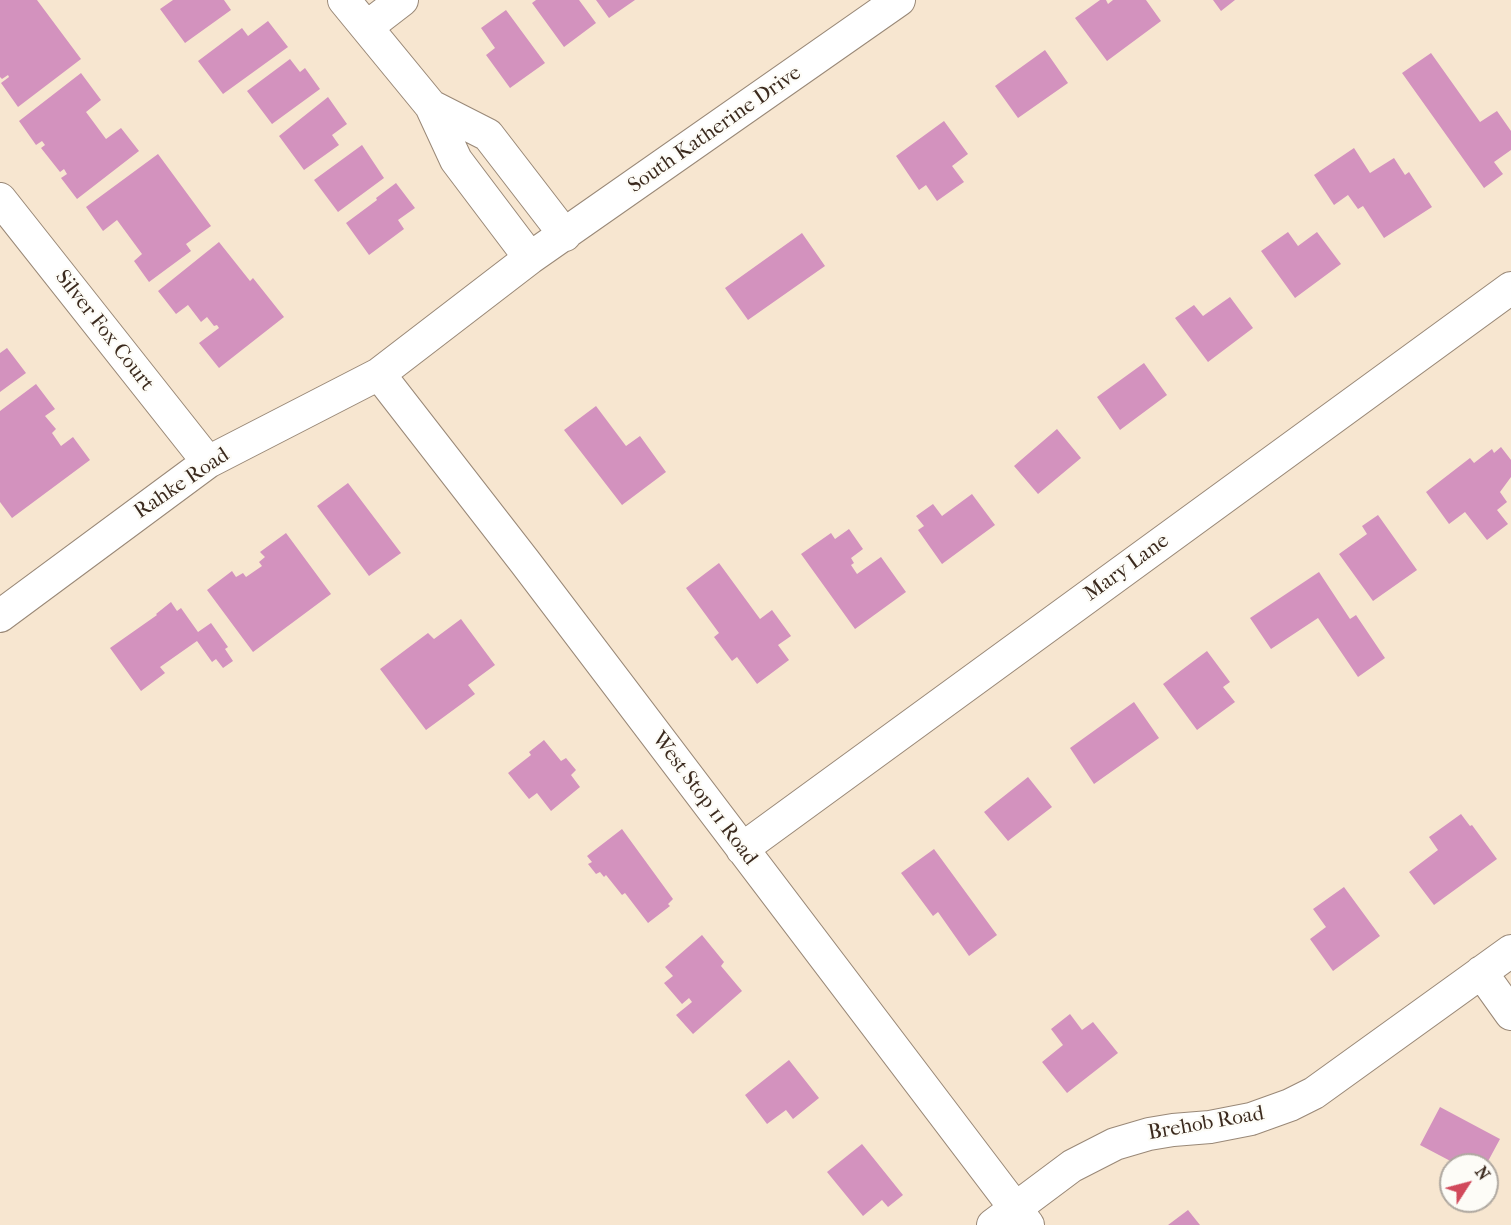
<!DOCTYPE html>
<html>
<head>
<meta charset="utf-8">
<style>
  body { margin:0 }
  #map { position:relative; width:1511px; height:1225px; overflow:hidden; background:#f7e6d0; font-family:"IM FELL French Canon",serif }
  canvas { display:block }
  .north { position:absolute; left:1439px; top:1153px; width:60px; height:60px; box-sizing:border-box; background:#fdfcf7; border:2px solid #afa8a0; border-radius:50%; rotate:54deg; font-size:16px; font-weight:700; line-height:24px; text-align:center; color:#3b2a1e }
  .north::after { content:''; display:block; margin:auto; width:21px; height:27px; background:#d1495b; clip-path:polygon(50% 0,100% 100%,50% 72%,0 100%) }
</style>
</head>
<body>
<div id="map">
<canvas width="1511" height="1225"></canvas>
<div class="north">N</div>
</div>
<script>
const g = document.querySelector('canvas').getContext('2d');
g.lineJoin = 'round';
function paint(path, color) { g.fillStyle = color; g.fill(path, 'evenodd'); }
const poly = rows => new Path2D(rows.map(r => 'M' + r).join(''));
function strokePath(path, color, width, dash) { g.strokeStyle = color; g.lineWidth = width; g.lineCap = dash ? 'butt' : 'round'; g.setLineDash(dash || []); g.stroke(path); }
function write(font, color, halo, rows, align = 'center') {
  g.font = font + ' "IM FELL French Canon",serif'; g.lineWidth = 4.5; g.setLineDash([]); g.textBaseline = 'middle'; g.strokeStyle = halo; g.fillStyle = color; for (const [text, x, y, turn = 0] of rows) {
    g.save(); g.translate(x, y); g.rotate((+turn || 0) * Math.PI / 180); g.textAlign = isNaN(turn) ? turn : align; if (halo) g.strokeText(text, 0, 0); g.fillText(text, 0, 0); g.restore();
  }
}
const building = poly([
  [0,0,37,0,81,59,18,107,1,83,9,77,8,75,2,79,0,77],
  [173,0,224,0,231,10,185,43,160,9],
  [536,0,579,0,596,23,564,47,532,3],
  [596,0,635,0,609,18],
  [1100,0,1106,0,1108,4,1113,0,1146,0,1161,21,1107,61,1075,18],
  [1213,0,1235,0,1221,11],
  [506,10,545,63,510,88,486,55,495,48,481,28],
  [268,21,288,47,223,94,198,61,242,28,248,36],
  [1045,50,1068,83,1018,118,995,86],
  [1431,53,1480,122,1497,111,1511,131,1511,150,1494,162,1503,174,1484,188,1402,73],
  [290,59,300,72,305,68,320,89,272,124,247,91],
  [81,73,101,100,86,112,106,139,121,128,139,151,77,199,61,178,67,174,64,169,60,172,41,148,45,145,42,141,36,145,19,121],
  [328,97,347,124,332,135,339,145,304,170,279,136],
  [944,121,968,154,952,166,964,182,937,201,926,185,919,190,896,156],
  [362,145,384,178,338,212,314,180],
  [1354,148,1370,173,1394,158,1405,175,1409,172,1432,207,1384,238,1363,206,1358,209,1348,195,1334,205,1314,175],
  [158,154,211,226,186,244,191,251,149,282,134,261,142,254,117,220,103,231,86,207],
  [396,183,415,208,398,220,404,229,369,255,346,223,377,200,376,198],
  [1288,232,1298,246,1317,232,1341,264,1295,298,1261,251],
  [802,233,825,266,748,320,725,288],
  [219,242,250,281,253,278,284,317,219,368,199,343,219,328,217,325,214,326,207,317,201,322,188,305,176,314,158,291],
  [1230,297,1253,328,1208,362,1175,318,1194,305,1203,316],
  [7,348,26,373,0,392,0,353],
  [1144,363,1167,395,1120,430,1097,397],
  [36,384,55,409,45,416,56,429,52,433,61,446,73,437,90,460,12,518,0,502,0,411],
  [596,406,626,446,640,436,666,472,622,505,564,430],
  [1057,429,1081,458,1038,494,1014,466],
  [1501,447,1511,460,1511,477,1500,492,1507,502,1497,510,1508,524,1487,540,1465,512,1449,524,1426,492,1470,458,1474,463,1492,449,1494,453],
  [348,483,401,553,369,576,317,506],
  [972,494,995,525,942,564,918,530,924,526,916,516,933,504,942,516],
  [1378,515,1417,570,1373,601,1339,554,1367,534,1362,526],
  [849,529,863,549,851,558,854,563,851,565,857,574,881,557,906,592,855,629,801,554,831,533,835,539],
  [286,533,331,594,253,652,207,590,232,571,236,577,243,573,246,577,262,566,259,562,265,557,260,552],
  [719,563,760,619,772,610,791,636,778,645,789,660,757,684,737,657,732,661,714,637,719,633,686,588],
  [1319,572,1350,619,1356,615,1385,658,1358,677,1318,618,1271,649,1250,618],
  [171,602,177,611,181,608,198,632,211,623,228,647,225,649,233,661,223,668,216,659,212,662,197,641,160,667,165,673,141,691,110,648,157,615,156,614],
  [461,619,495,665,468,685,475,694,426,730,380,669,428,633,434,639],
  [1207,651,1230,682,1223,687,1235,702,1197,730,1163,684],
  [1134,702,1159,738,1094,784,1070,748],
  [544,740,561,761,566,758,576,770,571,775,580,787,551,811,537,793,529,799,508,773,531,755,529,752],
  [1028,777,1052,807,1008,841,984,812],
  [1461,814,1470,826,1472,825,1497,859,1434,905,1409,872,1438,850,1429,837],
  [622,829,673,899,668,904,670,906,648,923,625,893,622,895,606,875,604,877,600,872,596,874,588,864,592,862,587,856],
  [934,849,997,935,969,956,938,912,933,916,901,873],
  [1344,887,1380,936,1333,971,1310,939,1326,927,1313,909],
  [702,935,724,962,721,966,742,991,693,1034,676,1015,692,1002,689,998,682,1004,664,983,673,976,665,967],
  [1070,1014,1082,1030,1093,1022,1118,1053,1067,1093,1042,1062,1063,1045,1051,1029],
  [789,1060,819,1098,793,1119,786,1110,767,1124,745,1095],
  [1440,1107,1500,1139,1486,1165,1479,1165,1468,1159,1465,1165,1458,1165,1420,1145],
  [862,1144,903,1195,888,1207,882,1200,863,1216,827,1172],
  [1188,1210,1200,1225,1168,1225]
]);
const minor = poly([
  [344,0,431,106,456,160,530,258],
  [367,27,402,0],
  [431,106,488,135,565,235],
  [0,199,208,462],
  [379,374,525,562,1028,1225],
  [0,616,208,462,379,374,530,258,899,0],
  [742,849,1511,288],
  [1481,972,1511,1014],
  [993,1225,1072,1166,1115,1144,1149,1134,1173,1130,1210,1127,1251,1119,1290,1105,1314,1093,1511,951]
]);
const streetNames = [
  ["South Katherine Drive",715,130,-35],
  ["Silver Fox Court",104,331,52],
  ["Rahke Road",182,484,-34],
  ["Mary Lane",1127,568,-36],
  ["West Stop 11 Road",704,799,53],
  ["Brehob Road",1206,1124,-10]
];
paint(building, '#d392be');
strokePath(minor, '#987', 34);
strokePath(minor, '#fff', 32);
write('21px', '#3b2a1e', '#fdfcf7', streetNames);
</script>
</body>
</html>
